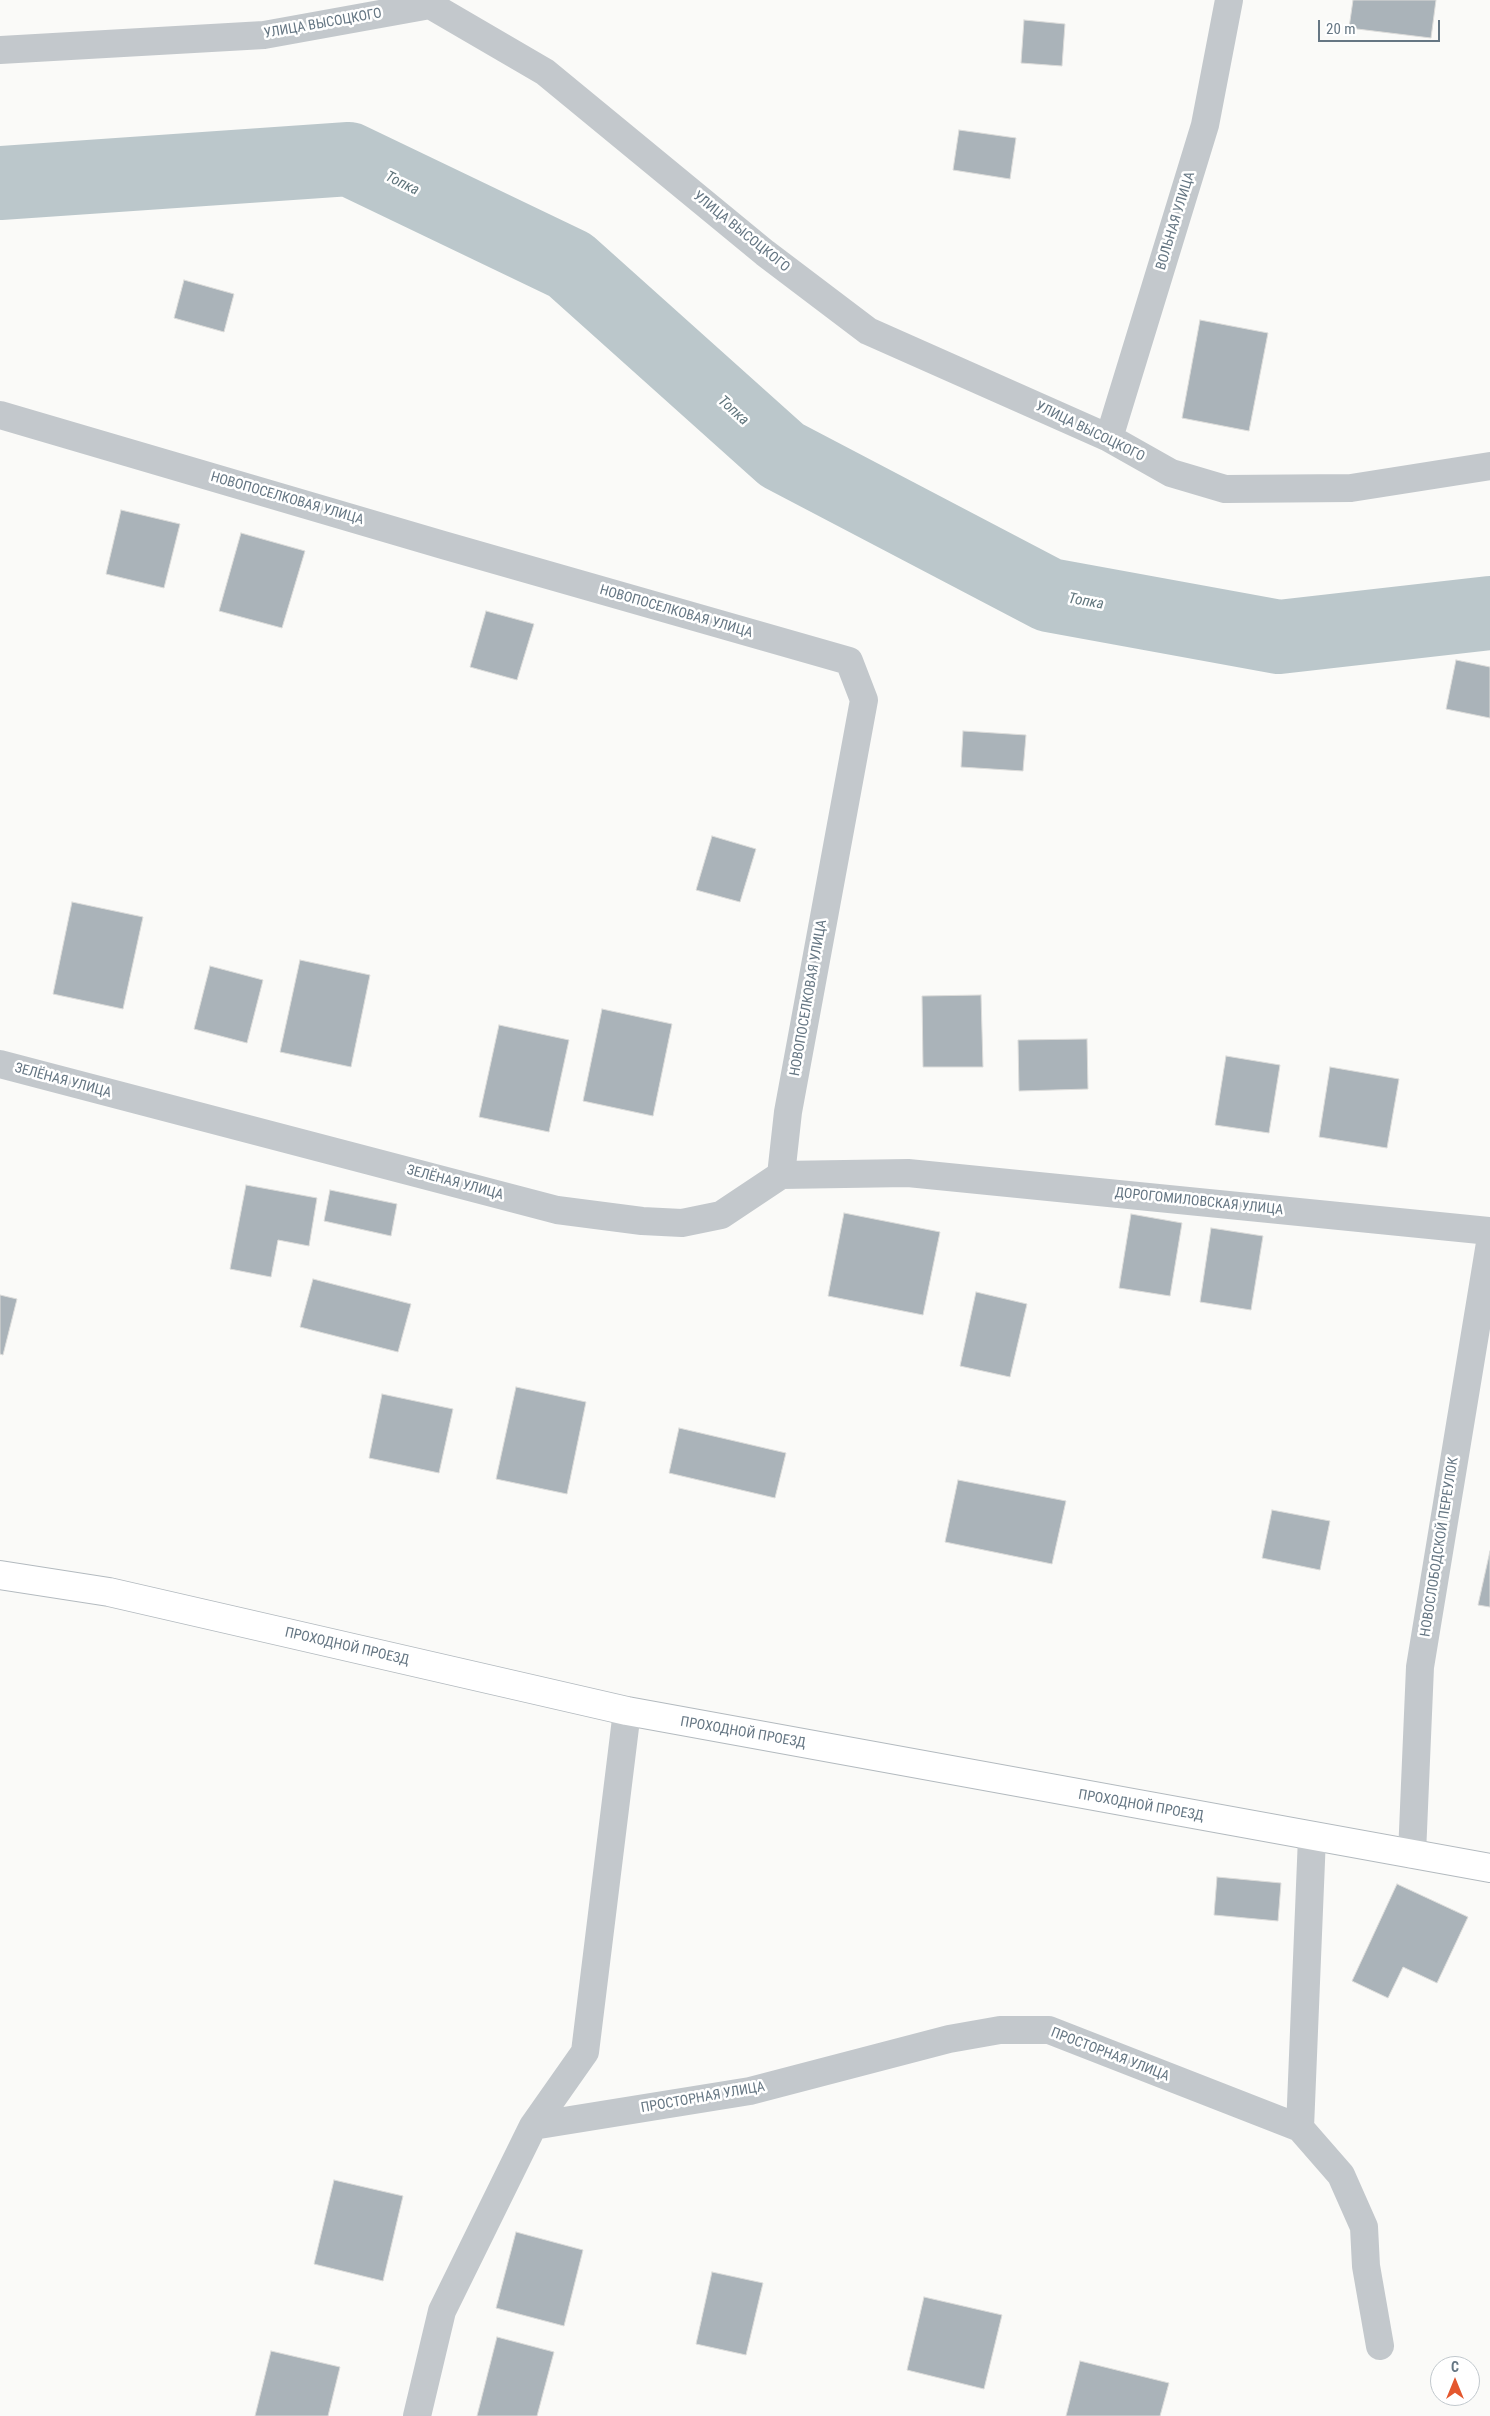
<!DOCTYPE html>
<html>
<head>
<meta charset="utf-8">
<style>
  body { margin:0 }
  #map { position:relative; width:1490px; height:2416px; overflow:hidden; background:#fafaf8; font-family:"Roboto Condensed",sans-serif }
  canvas { display:block }
  .north { position:absolute; left:1430px; top:2356px; width:50px; height:50px; box-sizing:border-box; background:#fff; border:1px solid #c1c8cd; border-radius:50%; rotate:0deg; font-size:14px; font-weight:700; line-height:20px; text-align:center; color:#657683 }
  .north::after { content:''; display:block; margin:auto; width:18px; height:22px; background:#e4572e; clip-path:polygon(50% 0,100% 100%,50% 72%,0 100%) }
  .scale { position:absolute; left:1318px; top:20px; width:122px; height:22px; box-sizing:border-box; border:2px solid #657683; border-top:0; padding-left:6px; font-size:15px; line-height:18px; white-space:nowrap; color:#657683; -webkit-text-stroke:4px #fff; paint-order:stroke }
</style>
</head>
<body>
<div id="map">
<canvas width="1490" height="2416"></canvas>
<div class="north">С</div>
<div class="scale">20 m</div>
</div>
<script>
const g = document.querySelector('canvas').getContext('2d');
g.lineJoin = 'round';
const poly = rows => new Path2D(rows.map(r => 'M' + r).join(''));
function strokePath(path, color, width, dash) { g.strokeStyle = color; g.lineWidth = width; g.lineCap = dash ? 'butt' : 'round'; g.setLineDash(dash || []); g.stroke(path); }
function paint(path, color) { g.fillStyle = color; g.fill(path, 'evenodd'); }
function write(font, color, halo, rows, align = 'center') {
  g.font = font + ' "Roboto Condensed",sans-serif'; g.lineWidth = 5; g.setLineDash([]); g.textBaseline = 'middle'; g.strokeStyle = halo; g.fillStyle = color; for (const [text, x, y, turn = 0] of rows) {
    g.save(); g.translate(x, y); g.rotate((+turn || 0) * Math.PI / 180); g.textAlign = isNaN(turn) ? turn : align; if (halo) g.strokeText(text, 0, 0); g.fillText(text, 0, 0); g.restore();
  }
}
const river = poly([
  [0,183,349,159,570,265,782,455,1049,595,1279,637,1490,613]
]);
const building = poly([
  [1353,0,1436,0,1431,38,1349,28,1353,0],
  [1024,20,1065,24,1062,66,1021,63,1024,20],
  [959,130,1016,138,1010,179,953,170,959,130],
  [184,280,234,294,224,332,174,318,184,280],
  [1200,320,1268,333,1249,431,1182,418,1200,320],
  [121,510,180,524,164,588,106,574,121,510],
  [241,533,305,551,282,628,219,611,241,533],
  [486,611,534,624,517,680,470,667,486,611],
  [1456,660,1490,667,1490,718,1446,709,1456,660],
  [963,731,1026,735,1023,771,961,767,963,731],
  [712,836,756,849,740,902,696,890,712,836],
  [72,902,143,917,123,1009,53,994,72,902],
  [300,960,370,975,351,1067,280,1052,300,960],
  [210,966,263,980,247,1043,194,1029,210,966],
  [981,995,983,1067,923,1067,922,996,981,995],
  [602,1009,672,1024,653,1116,583,1101,602,1009],
  [499,1025,569,1040,549,1132,479,1117,499,1025],
  [1087,1039,1088,1089,1019,1091,1018,1040,1087,1039],
  [1226,1056,1280,1065,1269,1133,1215,1125,1226,1056],
  [1330,1067,1399,1079,1387,1148,1319,1137,1330,1067],
  [246,1185,317,1198,309,1246,278,1240,271,1277,230,1269,246,1185],
  [330,1190,397,1204,391,1236,324,1221,330,1190],
  [844,1213,940,1232,923,1315,828,1296,844,1213],
  [1131,1214,1182,1223,1170,1296,1119,1288,1131,1214],
  [1211,1228,1263,1236,1251,1310,1200,1302,1211,1228],
  [313,1279,411,1304,398,1352,300,1327,313,1279],
  [976,1292,1027,1304,1010,1377,960,1366,976,1292],
  [0,1295,17,1299,3,1355,0,1354,0,1295],
  [516,1387,586,1402,567,1494,496,1479,516,1387],
  [382,1394,453,1409,439,1473,369,1458,382,1394],
  [679,1428,786,1453,775,1498,669,1473,679,1428],
  [958,1480,1066,1501,1052,1564,945,1542,958,1480],
  [1272,1510,1330,1521,1320,1570,1262,1558,1272,1510],
  [1490,1551,1490,1607,1478,1605,1490,1551],
  [1217,1877,1281,1883,1278,1921,1214,1915,1217,1877],
  [1397,1884,1468,1917,1437,1983,1403,1967,1388,1998,1352,1981,1397,1884],
  [334,2180,403,2196,383,2281,314,2264,334,2180],
  [516,2232,583,2250,564,2326,496,2308,516,2232],
  [712,2272,763,2283,746,2355,696,2344,712,2272],
  [924,2297,1002,2315,984,2389,907,2370,924,2297],
  [497,2337,554,2352,537,2416,477,2416,497,2337],
  [271,2351,340,2367,328,2416,255,2416,271,2351],
  [1080,2361,1169,2383,1160,2416,1066,2416,1080,2361]
]);
const street = poly([
  [0,50,264,35,430,5,545,72,765,253,868,331,1109,438,1171,473,1225,489,1351,488,1490,466],
  [0,415,443,545,849,661,864,700,788,1112,781,1175],
  [1109,438,1205,125,1229,0],
  [0,1064,557,1210,642,1221,682,1223,721,1215,781,1175,908,1173,1490,1231],
  [1412,1854,1420,1667,1490,1243],
  [533,2126,750,2091,949,2039,1000,2030,1049,2030,1300,2128,1341,2175,1364,2227,1366,2266,1380,2346],
  [1300,2128,1312,1837],
  [417,2416,442,2311,533,2126,585,2052,627,1711]
]);
const secondary = poly([
  [0,1575,109,1592,627,1711,1490,1868]
]);
const streetNames = [
  ["УЛИЦА ВЫСОЦКОГО",323,24,-10],
  ["ВОЛЬНАЯ УЛИЦА",1176,221,-73],
  ["УЛИЦА ВЫСОЦКОГО",741,232,39],
  ["УЛИЦА ВЫСОЦКОГО",1090,432,26],
  ["НОВОПОСЕЛКОВАЯ УЛИЦА",287,499,16],
  ["НОВОПОСЕЛКОВАЯ УЛИЦА",676,612,16],
  ["НОВОПОСЕЛКОВАЯ УЛИЦА",809,998,-80],
  ["ЗЕЛЁНАЯ УЛИЦА",63,1081,15],
  ["ЗЕЛЁНАЯ УЛИЦА",455,1183,15],
  ["ДОРОГОМИЛОВСКАЯ УЛИЦА",1199,1202,6],
  ["НОВОСЛОБОДСКОЙ ПЕРЕУЛОК",1440,1547,-81],
  ["ПРОХОДНОЙ ПРОЕЗД",347,1647,13],
  ["ПРОХОДНОЙ ПРОЕЗД",743,1733,10],
  ["ПРОХОДНОЙ ПРОЕЗД",1141,1806,10],
  ["ПРОСТОРНАЯ УЛИЦА",1110,2055,21],
  ["ПРОСТОРНАЯ УЛИЦА",703,2098,-10]
];
const waterNames = [
  ["Топка",402,184,26],
  ["Топка",733,411,42],
  ["Топка",1086,602,10]
];
strokePath(river, '#bbc7cb', 74);
paint(building, '#aab3b9');
strokePath(building, '#dcdcda', 1);
strokePath(secondary, '#b3babf', 30);
strokePath(street, '#c3c8cc', 28);
strokePath(secondary, '#fff', 28);
write('14px', '#657683', '#fff', streetNames);
write('italic 15px', '#60757c', '#fff', waterNames);
</script>
</body>
</html>
